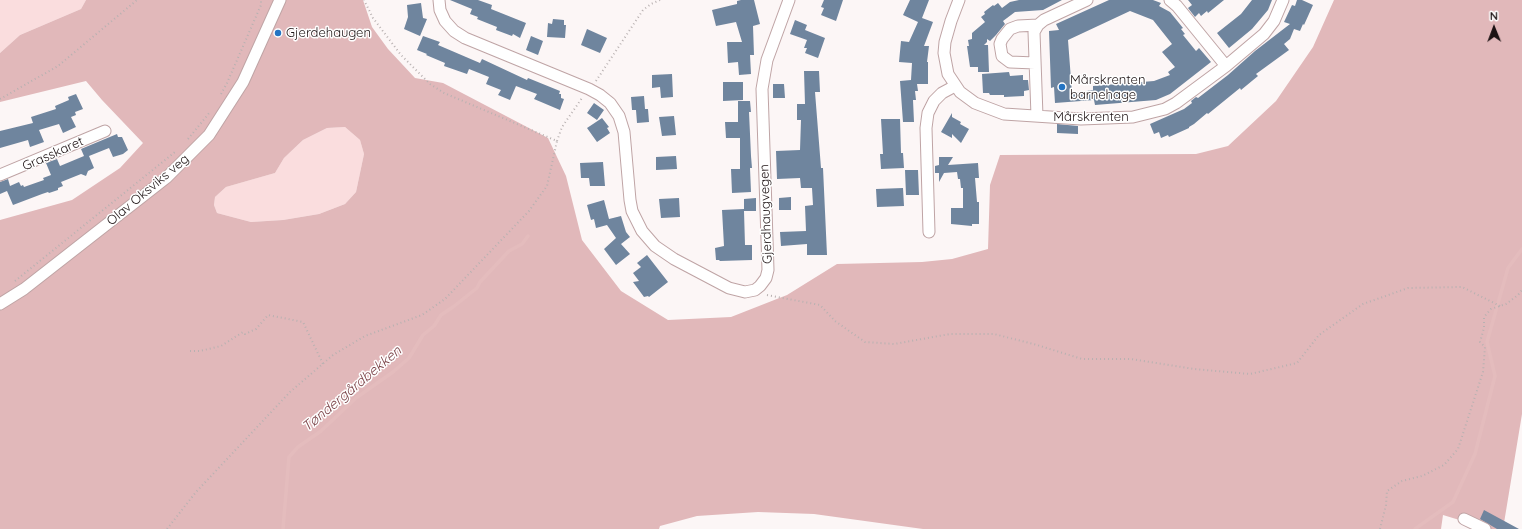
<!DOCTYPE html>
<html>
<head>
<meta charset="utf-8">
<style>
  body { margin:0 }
  #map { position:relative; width:1522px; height:529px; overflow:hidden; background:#fcf6f6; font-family:Quicksand,sans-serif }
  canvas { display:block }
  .north { position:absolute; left:1474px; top:8px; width:40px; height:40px; -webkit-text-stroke:3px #fff; paint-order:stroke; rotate:359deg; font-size:11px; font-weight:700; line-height:16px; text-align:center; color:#1d1314 }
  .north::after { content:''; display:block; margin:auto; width:14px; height:18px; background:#1d1314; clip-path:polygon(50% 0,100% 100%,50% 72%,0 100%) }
</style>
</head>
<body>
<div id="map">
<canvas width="1522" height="529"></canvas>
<div class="north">N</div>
</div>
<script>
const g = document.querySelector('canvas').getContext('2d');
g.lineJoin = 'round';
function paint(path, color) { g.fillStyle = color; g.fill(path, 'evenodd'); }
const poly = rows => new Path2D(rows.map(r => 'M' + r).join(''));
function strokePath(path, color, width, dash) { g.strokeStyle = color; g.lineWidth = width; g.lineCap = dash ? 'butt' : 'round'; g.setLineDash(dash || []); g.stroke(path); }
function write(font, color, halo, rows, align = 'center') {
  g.font = font + ' Quicksand,sans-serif'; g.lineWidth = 3; g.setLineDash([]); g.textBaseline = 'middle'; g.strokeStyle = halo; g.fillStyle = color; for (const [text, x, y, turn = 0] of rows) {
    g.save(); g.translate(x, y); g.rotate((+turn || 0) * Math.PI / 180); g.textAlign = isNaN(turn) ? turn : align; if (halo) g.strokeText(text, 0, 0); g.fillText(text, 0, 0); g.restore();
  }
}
const green = poly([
  [0,0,86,0,81,9,20,35,0,53],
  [345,127,360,140,364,154,356,192,345,204,319,214,283,220,251,222,217,213,214,205,215,197,226,187,275,173,284,158,303,140,327,128]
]);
const forest = poly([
  [86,0,363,0,372,27,388,49,415,78,443,83,548,138,566,176,582,240,621,291,668,320,731,317,787,295,837,264,922,262,952,259,988,249,990,185,1000,155,1196,154,1228,146,1276,101,1313,47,1334,0,1522,0,1522,414,1503,529,1489,529,1443,515,1441,529,923,529,814,514,758,512,697,516,660,526,659,529,0,529,0,220,72,200,120,168,143,143,102,100,86,81,0,102,0,53,20,35,81,9],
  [345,127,360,140,364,154,356,192,345,204,319,214,283,220,251,222,217,213,214,205,215,197,226,187,275,173,284,158,303,140,327,128]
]);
const stream = poly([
  [283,529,289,457,298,447,321,431,356,398,393,372,409,358,423,335,434,326,441,315,453,307,477,288,480,282,509,251,522,244,528,236],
  [1415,529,1453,502,1475,454,1495,376,1487,342,1508,268,1522,249]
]);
const building = poly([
  [450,0,478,0,492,5,491,9,526,23,520,38,513,34,512,36,496,30,497,27,477,19,478,17,470,14,472,9],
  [741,0,754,0,760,24,753,26,754,55,750,55,751,74,739,75,738,62,728,63,727,42,742,42,736,22,716,26,712,10,737,4,737,1],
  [824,0,843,0,836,21,821,15,824,8,821,7],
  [910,0,929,0,922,18,933,22,924,46,929,46,927,62,928,62,928,84,917,84,918,91,915,91,916,100,913,100,914,122,903,122,900,81,911,80,912,63,899,62,901,41,909,42,918,22,903,15],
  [1019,0,1062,0,1043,10,1015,12,1003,21,1005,24,996,35,990,41,987,39,987,42,984,45,988,45,989,72,978,72,978,67,970,67,967,46,969,46,968,40,972,39,972,33,985,22,981,17,985,14,984,12,993,5,994,6,998,3,1002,8,1010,2],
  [1109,0,1153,0,1161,3,1159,6,1170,12,1183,28,1181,29,1185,34,1183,35,1196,51,1199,48,1211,62,1170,94,1156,100,1095,105,1094,100,1055,103,1054,87,1051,88,1049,31,1059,30,1056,24],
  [1130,11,1153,20,1172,44,1162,52,1175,67,1168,72,1170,75,1154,81,1093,86,1093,90,1072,93,1068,40],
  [1188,0,1224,0,1208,13,1207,11,1201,16,1199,13,1195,17,1188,8,1192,5],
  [1252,0,1272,0,1268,10,1252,29,1229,48,1217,33,1241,14],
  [1297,0,1302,0,1313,5,1304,25,1303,24,1300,31,1294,29,1290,39,1284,44,1289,50,1256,74,1258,76,1241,90,1240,88,1208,114,1207,113,1194,124,1189,127,1189,128,1169,137,1168,135,1161,138,1159,132,1154,134,1150,124,1184,109,1192,103,1191,101,1196,97,1198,98,1228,75,1255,51,1290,24,1284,22,1292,5,1295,6],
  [421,3,423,18,427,19,420,36,404,29,408,17,407,5],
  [553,19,564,20,564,25,566,25,565,38,547,37,548,23,552,24],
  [795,20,807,25,805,30,825,38,818,58,805,53,807,48,804,48,807,40,790,34],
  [587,29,607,38,600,53,581,45],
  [423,36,440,42,438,45,480,63,482,59,527,80,528,78,560,91,559,94,561,94,561,98,564,99,560,110,534,99,537,94,516,86,510,100,498,95,501,90,486,84,489,77,469,69,467,74,444,66,445,63,426,55,427,54,417,50],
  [531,36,543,41,538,55,526,50],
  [804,71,819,71,820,92,815,92,821,168,823,168,827,255,807,255,807,244,781,246,780,232,806,231,805,206,813,205,812,188,801,188,800,178,777,179,776,151,800,150,801,120,797,120,797,104,805,104],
  [1009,72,1010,76,1023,75,1023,80,1028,80,1029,90,1024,91,1024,96,1004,97,1004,95,990,95,989,93,983,93,982,74],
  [672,74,673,97,661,98,660,87,652,88,652,75],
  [723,82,743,82,743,100,723,101],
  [773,84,784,84,785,98,773,98],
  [76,94,83,109,75,112,76,115,71,117,76,127,63,133,59,124,39,130,44,142,30,147,28,140,0,148,0,131,33,123,31,117,56,109,55,106,69,100,68,97],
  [644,96,645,109,648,109,649,122,637,123,636,110,632,110,631,97],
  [738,101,750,101,751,112,749,112,751,156,752,168,750,168,751,192,732,193,731,169,740,169,740,138,726,138,725,122,738,122],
  [594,103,604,110,597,120,587,113],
  [952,113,952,117,961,122,960,124,969,129,961,143,952,134,952,138,941,132],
  [674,116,676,135,662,136,659,117],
  [602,118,609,127,607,128,610,133,597,142,587,128],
  [881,119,900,119,901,153,903,153,904,168,881,169,880,154,883,154],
  [1057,124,1078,126,1078,134,1057,133],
  [117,134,118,137,122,137,128,150,123,154,113,157,109,148,89,156,94,168,88,171,86,176,81,174,61,182,63,186,58,188,58,190,49,193,48,192,42,194,13,205,7,191,0,194,0,182,8,179,10,186,19,182,21,186,23,185,24,187,44,180,43,178,51,175,46,163,57,159,60,166,84,156,81,149],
  [676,156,677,169,656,170,656,157],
  [939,157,953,157,948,165,978,163,979,178,975,178,977,202,979,202,979,224,972,224,972,226,951,224,951,208,963,208,963,188,961,188,960,179,958,179,957,172,944,173,939,182,939,173,935,173,935,166,939,165],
  [603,162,605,186,590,186,589,178,581,178,580,163],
  [905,170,918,170,919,195,906,195],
  [903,188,904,206,877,207,876,189],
  [791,197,791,210,779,210,779,198],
  [679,198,680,217,661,218,659,199],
  [756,198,756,211,744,211,745,245,752,245,752,260,720,261,719,260,716,260,715,248,724,246,722,210,744,209,744,199],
  [604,200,609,219,621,216,626,232,630,237,621,244,630,254,616,265,604,249,616,238,607,225,596,228,594,219,591,220,587,205],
  [647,255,668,282,649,297,648,296,644,297,633,282,639,281,633,273,641,267,637,263],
  [1484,510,1519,529,1497,529,1480,519]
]);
const path = poly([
  [596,81,643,10,651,4,660,0],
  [221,94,227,83,261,5,261,0],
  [0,99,58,66,137,0],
  [188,139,210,112],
  [557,141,562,127,582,98],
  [15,281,175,152],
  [767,295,820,305,835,321,865,342,894,344,950,334,994,334,1037,345,1082,359,1131,359,1194,369,1250,374,1297,363,1319,335,1363,304,1408,288,1462,287,1500,306],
  [190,351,200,351,221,346,243,332,245,334,256,329,268,315,303,322,323,364],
  [167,529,196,492,290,392,333,355,365,336,422,315,445,299,529,211,547,186,557,141,444,93,430,84,401,55,373,18,364,0],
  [1380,529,1386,505,1387,491,1402,481,1422,476,1444,465,1458,449,1483,372,1485,347,1480,342,1484,328,1484,317,1491,309,1506,304,1518,295,1522,290]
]);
const minor = poly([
  [439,0,440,10,445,21,454,31,465,38,589,89,600,95,610,103,619,116,624,132,630,200,632,211,642,231,655,246,674,259,729,288,745,292,755,290,760,286,766,278,768,270,762,89,767,60,789,0],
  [959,0,951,21,945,42,944,53,948,74,960,92,975,103,1004,114,1081,119,1133,117,1165,109,1176,103,1226,66,1264,34,1274,21,1283,0],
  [1170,0,1177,6,1226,66],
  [1035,63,1010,62,1002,56,1000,44,1002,39,1010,29,1018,26,1038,25],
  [1037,116,1034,32,1038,25,1044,20,1087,0],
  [0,175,105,131],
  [929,232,926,128,928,113,934,101,942,93,955,86],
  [0,304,24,289,166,178,209,135,243,82,280,0],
  [1464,519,1485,529]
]);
const markers = [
  [278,33,4,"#2474c3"],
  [1062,87,4,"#2474c3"]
];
const poiNames = [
  ["Gjerdehaugen",286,33],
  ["Mårskrenten",1070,80],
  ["barnehage",1070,95]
];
const streetNames = [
  ["Mårskrenten",1091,117],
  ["Grasskaret",53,154,-24],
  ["Olav Oksviks veg",148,190,-40],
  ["Gjerdhaugvegen",766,214,-92]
];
const waterNames = [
  ["Tøndergårdbekken",352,389,-40]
];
paint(green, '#faddde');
paint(forest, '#e1b8ba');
strokePath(stream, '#e4bcbd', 3.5);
paint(building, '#6f859e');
strokePath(minor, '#bfa4a5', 13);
strokePath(path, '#b8b1b1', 2, [1, 3]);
strokePath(minor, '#fff', 11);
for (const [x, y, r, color] of markers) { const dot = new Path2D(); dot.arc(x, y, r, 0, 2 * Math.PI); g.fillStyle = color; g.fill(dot); strokePath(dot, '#fff', 1.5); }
write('13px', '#1d1314', '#fff', poiNames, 'left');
write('13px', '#1d1314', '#fff', streetNames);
write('italic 14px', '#7b4348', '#fff', waterNames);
</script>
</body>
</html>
